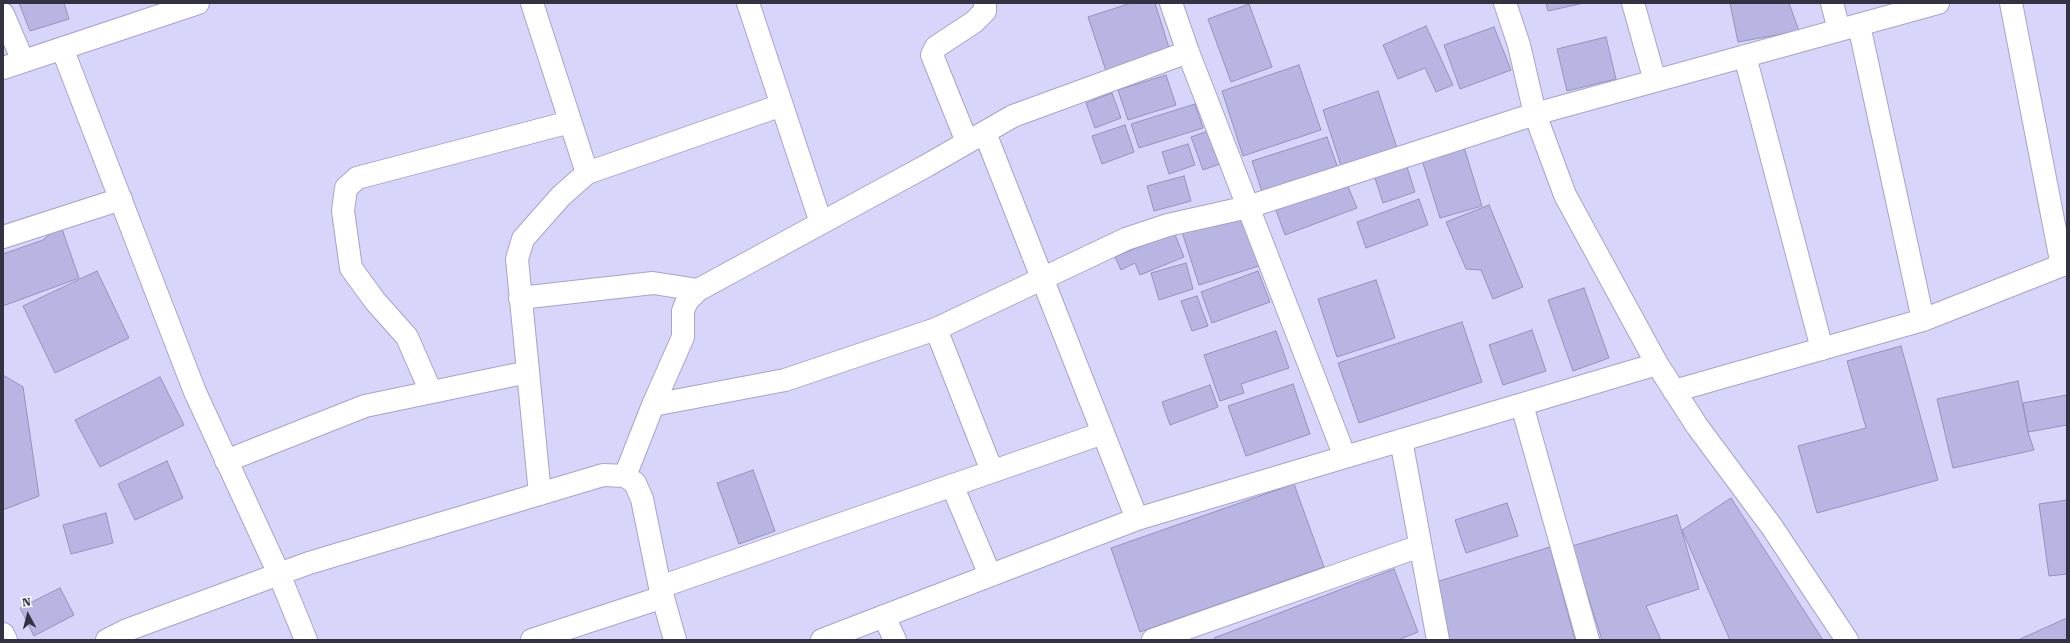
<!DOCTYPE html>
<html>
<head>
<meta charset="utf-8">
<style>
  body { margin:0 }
  #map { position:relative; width:2070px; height:643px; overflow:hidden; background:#d8d5fa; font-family:"Roboto Serif",serif }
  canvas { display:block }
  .frame { position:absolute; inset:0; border:4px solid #333243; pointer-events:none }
  .north { position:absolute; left:8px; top:595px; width:40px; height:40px; -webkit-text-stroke:3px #fbfaff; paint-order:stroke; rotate:353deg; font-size:11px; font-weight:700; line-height:16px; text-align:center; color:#333243 }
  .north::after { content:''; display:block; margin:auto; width:14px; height:18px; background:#333243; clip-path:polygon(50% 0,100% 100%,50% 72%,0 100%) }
</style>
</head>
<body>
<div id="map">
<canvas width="2070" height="643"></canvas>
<div class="frame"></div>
<div class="north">N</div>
</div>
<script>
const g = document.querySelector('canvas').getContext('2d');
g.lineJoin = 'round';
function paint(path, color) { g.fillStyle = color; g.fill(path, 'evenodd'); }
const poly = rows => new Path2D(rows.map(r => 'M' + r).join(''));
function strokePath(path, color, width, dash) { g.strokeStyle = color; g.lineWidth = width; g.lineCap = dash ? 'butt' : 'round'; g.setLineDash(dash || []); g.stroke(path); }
const building = poly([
  [19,3,64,3,69,19,30,31,19,3],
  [1131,3,1155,3,1170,51,1106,71,1088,17,1131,3],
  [1546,3,1584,3,1548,11,1546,3],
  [1730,3,1789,3,1799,31,1738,42,1730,3],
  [1249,4,1272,67,1231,82,1208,19,1249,4],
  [1426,26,1453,85,1436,92,1425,68,1398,79,1383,45,1426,26],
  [1494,27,1511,70,1460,89,1444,45,1494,27],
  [1606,37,1616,79,1567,91,1557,49,1606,37],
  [1299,65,1321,130,1243,156,1222,91,1299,65],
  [1166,75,1176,105,1128,120,1118,90,1166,75],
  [1378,91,1397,148,1341,166,1323,110,1378,91],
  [1112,93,1121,118,1095,128,1086,103,1112,93],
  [1195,104,1203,128,1139,148,1131,124,1195,104],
  [1125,125,1134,152,1102,164,1092,136,1125,125],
  [1208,131,1220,164,1203,170,1191,137,1208,131],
  [1327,137,1339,171,1263,195,1252,161,1327,137],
  [1188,144,1195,165,1169,174,1162,152,1188,144],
  [1464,147,1482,206,1440,218,1422,160,1464,147],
  [1406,164,1415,192,1383,203,1374,175,1406,164],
  [1184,176,1191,201,1154,211,1147,186,1184,176],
  [1347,184,1357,208,1285,235,1276,210,1347,184],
  [1419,199,1428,225,1366,248,1357,222,1419,199],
  [1489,205,1523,287,1493,299,1481,270,1466,269,1446,222,1489,205],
  [1242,213,1259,266,1199,285,1182,232,1242,213],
  [62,229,79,278,3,306,3,254,43,240,52,232,62,229],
  [1174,232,1184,257,1140,275,1135,263,1121,270,1115,257,1174,232],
  [1186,263,1193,289,1159,300,1151,273,1186,263],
  [97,271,129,338,55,373,23,306,97,271],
  [1258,271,1270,302,1212,323,1201,292,1258,271],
  [1376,280,1395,338,1337,357,1318,299,1376,280],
  [1584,288,1609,358,1573,371,1548,300,1584,288],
  [1197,296,1208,326,1192,331,1181,301,1197,296],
  [1462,322,1482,382,1359,423,1338,363,1462,322],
  [1532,330,1546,371,1503,385,1489,345,1532,330],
  [1276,331,1289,368,1241,384,1244,393,1220,401,1204,355,1276,331],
  [1901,346,1938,480,1817,513,1798,446,1866,428,1847,361,1901,346],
  [3,375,23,387,39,496,3,510,3,375],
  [160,377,184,425,100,467,75,420,160,377],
  [2018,381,2028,432,2034,450,1953,468,1937,399,2018,381],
  [1293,384,1310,434,1246,456,1228,406,1293,384],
  [1210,385,1218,407,1170,425,1162,402,1210,385],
  [2067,395,2067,425,2028,432,2023,403,2067,395],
  [167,461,183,498,135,520,118,484,167,461],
  [753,470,775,531,739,544,717,483,753,470],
  [1294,484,1324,567,1140,632,1111,548,1294,484],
  [1731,498,1823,640,1730,640,1682,530,1731,498],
  [2067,500,2067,574,2049,576,2039,504,2067,500],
  [1507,503,1518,536,1466,553,1455,520,1507,503],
  [106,513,113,543,71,554,63,525,106,513],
  [1677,515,1699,589,1646,606,1661,640,1602,640,1572,546,1677,515],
  [1550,547,1575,640,1447,640,1436,582,1550,547],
  [1394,569,1418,632,1398,640,1215,640,1214,638,1394,569],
  [60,588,74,615,34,636,20,608,60,588],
  [2067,618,2067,640,2018,640,2067,618]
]);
const minor = poly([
  [532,3,587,173],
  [748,3,821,223],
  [1171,3,1188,52,1345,457],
  [1505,3,1519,45,1535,114,1565,195,1657,364,1697,426,1772,527,1847,640],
  [1633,3,1655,81],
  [1832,3,1839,30],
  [2011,3,2061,261,2067,265],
  [3,14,23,61],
  [1859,25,1923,320],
  [62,48,195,392,279,574,306,640],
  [1745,56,1822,349],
  [3,68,198,3],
  [985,133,1137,519],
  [967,142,932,55,936,47,974,22,985,11,985,3],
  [3,237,121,199],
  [520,298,653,283,698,290],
  [936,329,992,471],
  [1674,391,1923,320,2065,264],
  [431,392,407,337,375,301,351,268,343,211,346,188,357,178,570,122],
  [653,405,785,380,936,329,1126,239,1168,225,1248,207,1535,114,1938,3],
  [1522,405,1588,640],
  [1401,440,1438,640],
  [226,461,365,406,528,372],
  [625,476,653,405,683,337,683,311,687,301,698,290,926,166,1013,116,1188,52],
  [952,485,990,575],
  [540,494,517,259,523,239,561,196,587,173,782,105],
  [660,587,1103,433],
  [884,616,895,640],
  [3,634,6,640],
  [107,640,127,630,309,563,603,475,625,476,635,483,642,499,660,587,675,640],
  [532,640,663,597],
  [822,640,1137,519,1657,364],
  [1153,640,1420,546]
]);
paint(building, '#b9b5e2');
strokePath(building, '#9591bc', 1);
strokePath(minor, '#a6a3cf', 24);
strokePath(minor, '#fff', 22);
</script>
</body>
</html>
